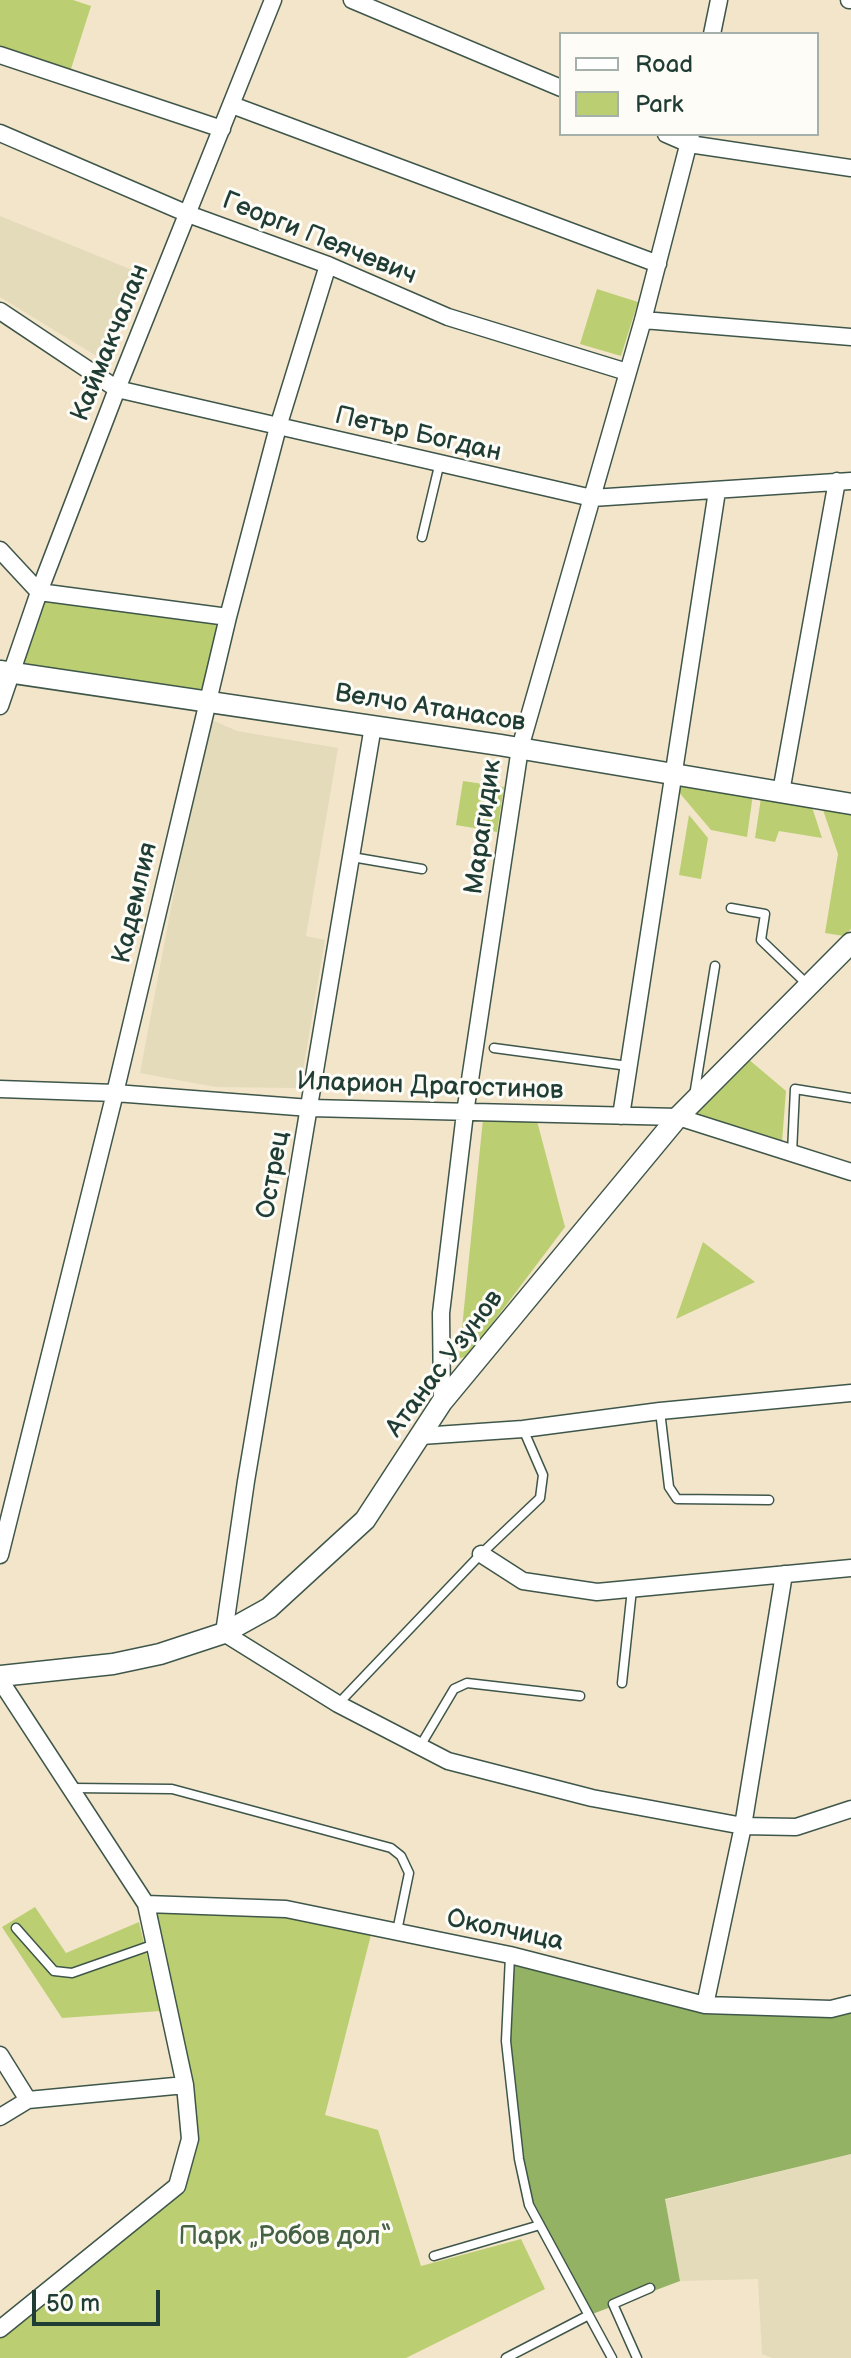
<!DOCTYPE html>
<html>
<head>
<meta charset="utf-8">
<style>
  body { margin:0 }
  #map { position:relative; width:851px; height:2358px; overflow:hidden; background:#f2e5ca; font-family:"Balsamiq Sans",sans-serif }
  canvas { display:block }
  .legend { position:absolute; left:559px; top:32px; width:260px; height:104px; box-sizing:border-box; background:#fdfcf7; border:2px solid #a4b0a9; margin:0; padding:10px 14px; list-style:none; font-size:24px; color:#1f3d34 }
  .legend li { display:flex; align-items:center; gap:16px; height:40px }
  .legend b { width:40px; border:2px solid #a4b0a9 }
  .scale { position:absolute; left:32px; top:2290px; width:128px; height:36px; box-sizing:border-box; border:4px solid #1f3d34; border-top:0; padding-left:10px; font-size:24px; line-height:28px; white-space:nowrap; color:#1f3d34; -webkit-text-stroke:6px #fdfcf7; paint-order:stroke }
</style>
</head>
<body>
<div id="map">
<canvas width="851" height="2358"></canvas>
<ul class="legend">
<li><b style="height:10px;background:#fff"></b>Road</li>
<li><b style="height:22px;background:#bbcf72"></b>Park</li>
</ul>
<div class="scale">50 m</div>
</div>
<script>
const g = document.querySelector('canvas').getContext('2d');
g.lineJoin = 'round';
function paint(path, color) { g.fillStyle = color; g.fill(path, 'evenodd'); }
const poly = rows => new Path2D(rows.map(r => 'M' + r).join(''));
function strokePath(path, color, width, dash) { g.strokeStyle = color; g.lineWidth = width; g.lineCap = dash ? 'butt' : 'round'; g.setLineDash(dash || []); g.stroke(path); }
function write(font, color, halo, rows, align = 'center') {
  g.font = font + ' "Balsamiq Sans",sans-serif'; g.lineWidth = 6; g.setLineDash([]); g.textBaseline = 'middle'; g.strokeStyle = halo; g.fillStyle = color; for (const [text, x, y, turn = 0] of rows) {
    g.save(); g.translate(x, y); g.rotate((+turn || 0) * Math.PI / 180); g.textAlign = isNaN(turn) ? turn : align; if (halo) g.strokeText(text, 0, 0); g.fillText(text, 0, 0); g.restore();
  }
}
const built = poly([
  [0,216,142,274,108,363,0,297],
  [212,720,237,731,338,748,306,936,325,940,300,1088,216,1087,140,1073,184,839],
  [851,2154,851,2358,772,2358,762,2354,758,2279,680,2281,665,2200]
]);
const green = poly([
  [0,0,73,0,91,6,70,72,0,49],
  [597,289,638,302,621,356,580,344],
  [39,592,228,617,209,701,10,673],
  [463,781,504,787,497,832,456,825],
  [680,781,753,794,747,837,711,830,677,790],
  [761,798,812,807,822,838,779,831,775,842,755,838],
  [822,807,851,812,851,929,844,936,825,933,838,854],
  [689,815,708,838,701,879,679,875],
  [747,1058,786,1091,782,1142,693,1114],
  [483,1119,537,1121,565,1227,467,1357,459,1358],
  [703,1242,755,1282,676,1319],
  [146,1904,286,1909,373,1927,325,2115,378,2130,421,2266,521,2239,545,2289,406,2358,0,2358,0,2329,177,2185,190,2139],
  [35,1907,66,1953,139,1922,160,2011,62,2018,2,1927]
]);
const forest = poly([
  [510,1955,705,2005,851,2004,851,2154,665,2199,680,2281,587,2316,529,2205,506,2041]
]);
const service = poly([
  [422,537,439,466],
  [352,857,422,869],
  [731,908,765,914,761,940,808,985],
  [494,1048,628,1066],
  [694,1096,715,966],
  [792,1153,795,1089,851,1098],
  [660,1411,669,1487,677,1499,769,1500],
  [622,1683,632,1589],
  [338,1704,481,1554,540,1498,543,1475,523,1429],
  [419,1748,454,1689,467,1683,580,1696],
  [71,1788,172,1789,391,1848,401,1856,409,1873,397,1931],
  [16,1928,54,1971,72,1973,155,1944],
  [510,1956,506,2041,519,2159,529,2205,612,2358],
  [434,2256,540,2225],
  [506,2358,587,2316],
  [637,2358,613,2304,650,2288]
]);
const minor = poly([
  [352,0,561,88],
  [849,0,851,0],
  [712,34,719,0],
  [0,55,222,129],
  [232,105,658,264],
  [0,133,188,214,328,265,448,317,627,372],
  [666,134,689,144,851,168],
  [0,311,117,389,592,498,851,481],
  [643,320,851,337],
  [0,550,39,592],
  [39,592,228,617],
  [0,706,39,592,117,389,273,0],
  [373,726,246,1481,224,1633,338,1704,448,1761,592,1798,743,1826,796,1827,851,1809],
  [781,792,837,481],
  [0,1089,115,1093,310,1108,678,1117,851,1172],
  [621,1116,717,491],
  [442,1402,441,1313,465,1113,520,748,643,320,691,134],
  [421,1436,523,1429,660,1411,851,1393],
  [481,1554,523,1581,597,1592,851,1568],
  [0,1555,115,1093,228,617,278,427,328,265],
  [0,1680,146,1904,185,2085,190,2139,177,2186,0,2329],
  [146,1904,286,1909,510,1955,705,2005,831,2009,851,2004],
  [705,2005,743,1826,784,1574],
  [0,2055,28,2100],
  [0,2117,28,2100,185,2085]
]);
const tertiary = poly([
  [0,671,500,745,851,804],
  [0,1676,113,1664,160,1654,224,1633,269,1608,365,1520,442,1402,678,1117,851,943]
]);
const streetNames = [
  ["Георги Пеячевич",319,239,22],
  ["Каймакчалан",111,343,-68],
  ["Петър Богдан",418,435,13],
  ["Велчо Атанасов",430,709,9],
  ["Марагидик",484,827,-82],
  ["Кадемлия",136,903,-77],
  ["Иларион Драгостинов",430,1087,2],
  ["Острец",274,1175,-80],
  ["Атанас Узунов",445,1364,-53],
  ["Околчица",505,1931,12]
];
const parkNames = [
  ["Парк „Робов дол“",285,2237]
];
paint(built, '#e3dbba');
paint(green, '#bbcf72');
paint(forest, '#94b264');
strokePath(service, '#3f564a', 11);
strokePath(minor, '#3f564a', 19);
strokePath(tertiary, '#3f564a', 23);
strokePath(service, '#fff', 8);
strokePath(minor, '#fff', 16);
strokePath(tertiary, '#fff', 20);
write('26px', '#1f3d34', '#fdfcf7', streetNames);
write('26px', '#466244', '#fdfcf7', parkNames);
</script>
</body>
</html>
